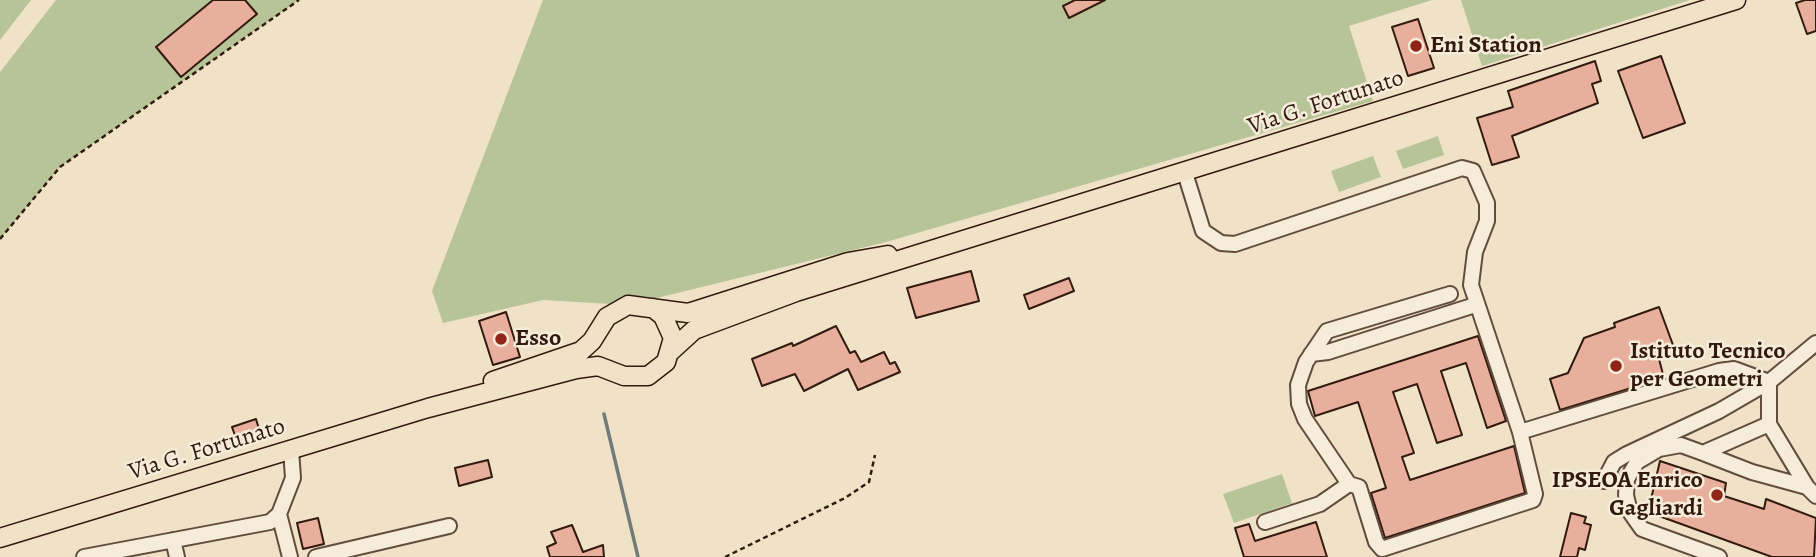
<!DOCTYPE html>
<html>
<head>
<meta charset="utf-8">
<style>
  body { margin:0 }
  canvas { display:block; background:#f0e2c6 }
</style>
</head>
<body>
<canvas width="1816" height="557"></canvas>
<script>
const g = document.querySelector('canvas').getContext('2d');
g.lineJoin = 'round';
function paint(path, color) { g.fillStyle = color; g.fill(path, 'evenodd'); }
const poly = rows => new Path2D(rows.map(r => 'M' + r).join(''));
function strokePath(path, color, width, dash) { g.strokeStyle = color; g.lineWidth = width; g.lineCap = dash ? 'butt' : 'round'; g.setLineDash(dash || []); g.stroke(path); }
function write(font, color, halo, rows, align = 'center') {
  g.font = font + ' Alegreya,serif'; g.lineWidth = 5; g.setLineDash([]); g.textBaseline = 'middle'; g.strokeStyle = halo; g.fillStyle = color; for (const [text, x, y, turn = 0] of rows) {
    g.save(); g.translate(x, y); g.rotate((+turn || 0) * Math.PI / 180); g.textAlign = isNaN(turn) ? turn : align; if (halo) g.strokeText(text, 0, 0); g.fillText(text, 0, 0); g.restore();
  }
}
const green = poly([
  [0,0,31,0,0,40],
  [56,0,299,0,60,167,0,239,0,72],
  [543,0,1432,0,1349,26,1373,101,886,242,628,305,543,300,443,323,432,291],
  [1461,0,1690,0,1482,66],
  [1438,136,1444,155,1403,169,1396,151],
  [1373,156,1381,177,1339,192,1331,171],
  [1282,474,1292,503,1234,523,1223,494]
]);
const stream = poly([
  [604,414,638,557]
]);
const building = poly([
  [213,0,245,0,257,14,181,77,156,47,213,0],
  [1075,0,1105,0,1069,18,1063,6,1075,0],
  [1805,0,1816,0,1816,31,1807,34,1796,3,1805,0],
  [1418,19,1434,68,1408,76,1392,27,1418,19],
  [1661,56,1685,123,1643,138,1618,71,1661,56],
  [1595,61,1601,81,1592,84,1598,103,1512,136,1519,157,1492,165,1477,118,1513,107,1508,91,1595,61],
  [971,271,979,301,916,318,907,288,971,271],
  [1069,278,1074,291,1029,309,1024,295,1069,278],
  [1659,307,1676,353,1659,359,1664,378,1560,410,1550,379,1568,373,1584,338,1615,327,1614,323,1659,307],
  [506,312,520,357,493,365,479,321,506,312],
  [836,326,850,353,855,351,861,362,884,352,890,364,895,362,900,372,858,390,848,369,804,391,795,374,762,386,752,359,792,343,793,346,836,326],
  [1478,336,1506,421,1487,428,1466,363,1441,371,1462,435,1437,443,1417,384,1393,392,1414,453,1402,457,1410,480,1514,446,1525,493,1385,538,1371,493,1386,488,1358,402,1315,416,1308,391,1478,336],
  [256,419,262,439,239,447,232,427,256,419],
  [488,460,492,477,459,486,455,468,488,460],
  [1660,461,1726,483,1724,496,1764,509,1766,499,1816,518,1814,557,1772,557,1648,512,1660,461],
  [1571,513,1586,517,1584,523,1591,525,1585,550,1579,548,1577,557,1560,557,1571,513],
  [318,518,324,544,303,549,297,523,318,518],
  [1316,522,1327,557,1244,557,1235,528,1249,524,1255,541,1316,522],
  [572,525,583,552,603,545,604,557,550,557,547,547,556,543,551,532,572,525]
]);
const path = poly([
  [0,239,60,167,299,0],
  [725,557,845,498,869,482,875,455]
]);
const minor = poly([
  [1185,173,1203,231,1221,243,1235,244,1462,168,1473,171,1487,203,1487,221,1475,252,1471,285,1520,432,1719,371,1734,369,1769,382,1816,343],
  [1450,294,1327,331,1306,362,1298,385,1299,404,1305,419,1349,484,1359,487,1376,542,1382,549,1533,500,1535,494,1520,432],
  [1311,354,1328,352,1475,305],
  [1769,382,1769,424,1807,487,1816,496],
  [1703,453,1752,472,1807,487],
  [1604,481,1614,462,1627,454,1719,411,1769,382],
  [279,514,290,557],
  [1265,522,1320,504,1349,484],
  [173,540,177,557],
  [84,557,270,522,279,514,293,478,291,450],
  [316,557,449,526],
  [1719,557,1642,529,1630,512,1626,495,1627,479,1637,462,1659,449,1681,445,1703,453,1769,424]
]);
const major = poly([
  [671,351,694,330,796,292,1736,0],
  [493,381,581,351,592,341,607,317,628,305,688,313,848,262,888,255],
  [0,538,428,408,576,369,598,366,624,376,648,376,666,362,673,338,663,316,653,308]
]);
const markers = [
  [1416,46,7,"#8f2418"],
  [501,339,7,"#8f2418"],
  [1616,366,7,"#8f2418"],
  [1717,495,7,"#8f2418"]
];
const poiNames = [
  ["Eni Station",1430,46],
  ["Esso",515,339],
  ["Istituto Tecnico",1630,352],
  ["per Geometri",1630,380],
  ["IPSEOA Enrico",1703,481,"right"],
  ["Gagliardi",1703,509,"right"]
];
const streetNames = [
  ["Via G. Fortunato",1326,103,-18],
  ["Via G. Fortunato",207,450,-17]
];
paint(green, '#b7c497');
strokePath(stream, '#737b79', 3.5);
paint(building, '#e8b09c');
strokePath(building, '#331a0f', 2);
strokePath(minor, '#624c3d', 18);
strokePath(major, '#331a0f', 21);
strokePath(path, '#331a0f', 2.5, [5, 3.5]);
strokePath(minor, '#f5ecda', 14);
strokePath(major, '#f0e2c6', 18);
for (const [x, y, r, color] of markers) { const dot = new Path2D(); dot.arc(x, y, r, 0, 2 * Math.PI); g.fillStyle = color; g.fill(dot); strokePath(dot, '#f5ecda', 2.5); }
write('bold 24px', '#331a0f', '#f5ecda', poiNames, 'left');
write('24px', '#331a0f', '#f5ecda', streetNames);
</script>
</body>
</html>
